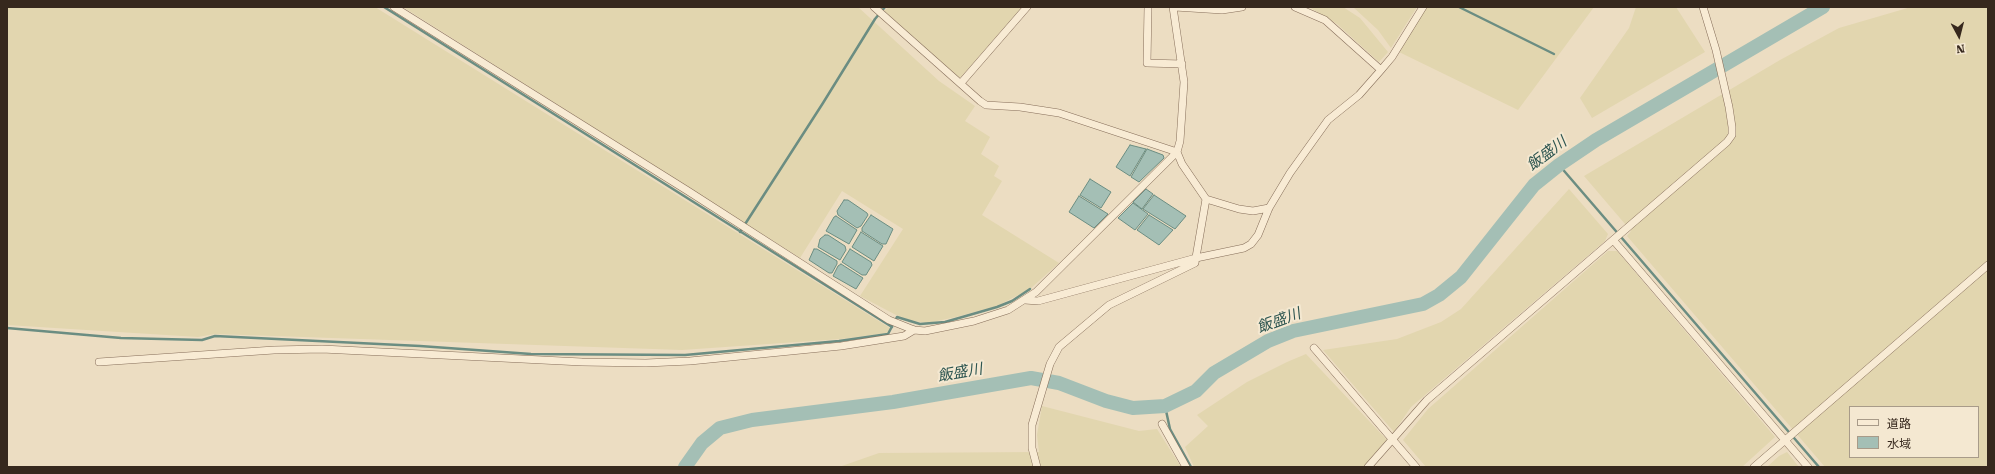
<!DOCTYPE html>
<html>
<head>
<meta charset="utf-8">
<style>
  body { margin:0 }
  #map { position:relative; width:1995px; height:474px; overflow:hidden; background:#ecddc2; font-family:"Roboto Serif","Noto Sans JP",serif }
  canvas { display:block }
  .frame { position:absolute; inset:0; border:8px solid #36281d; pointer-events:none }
  .legend { position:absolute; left:1849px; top:406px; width:130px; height:52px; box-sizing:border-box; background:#f4e8d1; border:1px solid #a89b89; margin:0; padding:5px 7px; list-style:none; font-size:12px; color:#36281d }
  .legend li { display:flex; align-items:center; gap:8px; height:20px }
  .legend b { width:20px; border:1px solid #a89b89 }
  .north { position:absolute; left:1939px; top:16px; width:40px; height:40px; -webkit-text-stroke:3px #f4e8d1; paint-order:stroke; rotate:173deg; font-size:11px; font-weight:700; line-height:16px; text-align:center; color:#36281d }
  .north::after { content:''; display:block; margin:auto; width:14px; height:18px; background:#36281d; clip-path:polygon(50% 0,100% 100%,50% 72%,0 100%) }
</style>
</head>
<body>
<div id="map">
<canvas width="1995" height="474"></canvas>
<div class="frame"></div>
<ul class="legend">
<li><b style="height:5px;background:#f8ebd4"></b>道路</li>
<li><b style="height:11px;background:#a4bfb5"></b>水域</li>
</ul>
<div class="north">N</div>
</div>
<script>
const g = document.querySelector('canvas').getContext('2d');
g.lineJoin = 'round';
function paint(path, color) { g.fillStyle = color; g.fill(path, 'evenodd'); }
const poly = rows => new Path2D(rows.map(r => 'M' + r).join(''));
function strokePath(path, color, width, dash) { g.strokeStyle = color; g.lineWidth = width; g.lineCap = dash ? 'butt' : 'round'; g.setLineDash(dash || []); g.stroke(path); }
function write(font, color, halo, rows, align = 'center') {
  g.font = font + ' "Roboto Serif","Noto Sans JP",serif'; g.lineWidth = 4; g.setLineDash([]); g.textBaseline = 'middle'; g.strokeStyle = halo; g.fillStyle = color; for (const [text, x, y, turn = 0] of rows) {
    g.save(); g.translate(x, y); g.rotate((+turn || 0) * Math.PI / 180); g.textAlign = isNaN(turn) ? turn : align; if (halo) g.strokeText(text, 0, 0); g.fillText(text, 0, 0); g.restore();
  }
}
const farmland = poly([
  [7,7,375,7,890,328,888,333,841,339,682,350,215,334,198,337,7,325],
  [403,7,858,7,939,81,975,106,965,121,990,137,981,154,999,166,994,176,1002,181,982,215,1059,263,1030,289,997,306,956,317,928,323,913,321,896,315,860,296,903,229,842,191,800,258],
  [889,7,1022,7,961,77,957,77,884,11],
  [1309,7,1343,7,1360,18,1388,52,1379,62,1337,24],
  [1353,7,1417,7,1391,48,1378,30],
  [1427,7,1594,7,1518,110,1399,52],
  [1636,7,1676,7,1705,52,1592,118,1580,98,1629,28],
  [1911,7,1988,7,1988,467,1825,467,1627,236,1631,231,1584,176,1780,60,1839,28],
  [1850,407,1978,407,1978,457,1850,457],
  [1569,189,1608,234,1605,241,1411,407,1394,432,1323,350,1397,339,1441,322,1461,309],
  [1608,251,1617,251,1775,437,1742,467,1426,467,1403,440,1428,409],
  [1306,354,1387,440,1363,467,1194,467,1185,447,1208,426,1197,415,1247,382,1287,362],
  [1042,406,1139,431,1157,429,1181,467,839,467,879,453,1039,452,1037,435],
  [1787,452,1799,467,1767,467,1779,456]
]);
const water = poly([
  [1130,145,1146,149,1130,176,1116,167,1130,145],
  [1147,149,1163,155,1164,158,1139,182,1131,177,1147,149],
  [1090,179,1111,192,1101,208,1080,195,1090,179],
  [1146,189,1153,194,1142,209,1133,202,1146,189],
  [1154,195,1186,216,1175,229,1143,209,1154,195],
  [1079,196,1108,214,1094,228,1069,212,1079,196],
  [844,200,848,200,867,213,868,215,861,226,857,228,838,215,837,211,844,200],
  [1133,203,1148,214,1135,230,1118,218,1133,203],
  [871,215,893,229,886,244,882,244,862,231,862,228,871,215],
  [1149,215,1173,230,1159,245,1137,230,1149,215],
  [836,216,857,230,849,244,826,231,834,217,836,216],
  [861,232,883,246,874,261,852,247,861,232],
  [825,235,828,235,845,246,846,250,840,260,818,247,820,239,825,235],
  [814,249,817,249,837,261,837,264,832,273,829,273,809,260,814,249],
  [850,249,871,262,872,265,866,275,862,275,842,262,850,249],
  [841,264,863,278,856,289,833,276,838,266,841,264]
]);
const stream = poly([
  [384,7,892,327],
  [1459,7,1554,54],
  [1559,165,1819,467],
  [740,232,823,103,875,19,885,7],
  [7,328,121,338,202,340,215,336,420,346,531,354,685,355,839,341,888,334,897,317,920,324,945,322,997,307,1012,301,1030,289],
  [1165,406,1170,429,1191,467]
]);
const river = poly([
  [685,467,702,443,720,428,752,420,893,402,1031,378,1059,383,1106,401,1133,408,1165,406,1196,391,1214,373,1268,341,1293,331,1423,304,1439,295,1461,277,1534,185,1559,165,1596,140,1823,7]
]);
const minor = poly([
  [394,7,688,191,889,320,914,330,925,331,974,321,1008,310,1036,292,1177,152,1180,141,1184,82,1173,7],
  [874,7,980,101,986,105,1020,107,1059,113,1177,152,1182,164,1206,199,1195,263,1109,305,1059,347,1050,364,1032,425,1032,448,1037,467],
  [1148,7,1147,63,1182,64],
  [1175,7,1222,10,1242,7],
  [1295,7,1325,20,1381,70],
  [961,83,1027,7],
  [1206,199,1239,209,1253,211,1269,208],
  [1614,241,1808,467],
  [1025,300,1038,301,1196,258,1244,248,1251,244,1258,235,1269,208,1290,173,1328,120,1359,95,1381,70,1392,57,1423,7],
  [1314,348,1416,467],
  [99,362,274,350,322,349,582,362,646,363,690,361,841,346,904,336,914,330],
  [1162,424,1186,467],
  [1368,467,1427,400,1727,142,1732,135,1732,127,1729,107,1716,50,1703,7],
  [1754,467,1988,265]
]);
const waterNames = [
  ["飯盛川",1547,154,-37],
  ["飯盛川",1279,321,-20],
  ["飯盛川",960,373,-10]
];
paint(farmland, '#e2d6af');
paint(water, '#a4bfb5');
strokePath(water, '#6b8d82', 1);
strokePath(stream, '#6b8d82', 2.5);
strokePath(river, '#a4bfb5', 14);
strokePath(minor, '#866e5a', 8);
strokePath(minor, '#f8ebd4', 7);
write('italic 15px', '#2d5550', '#f4e8d1', waterNames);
</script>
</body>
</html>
